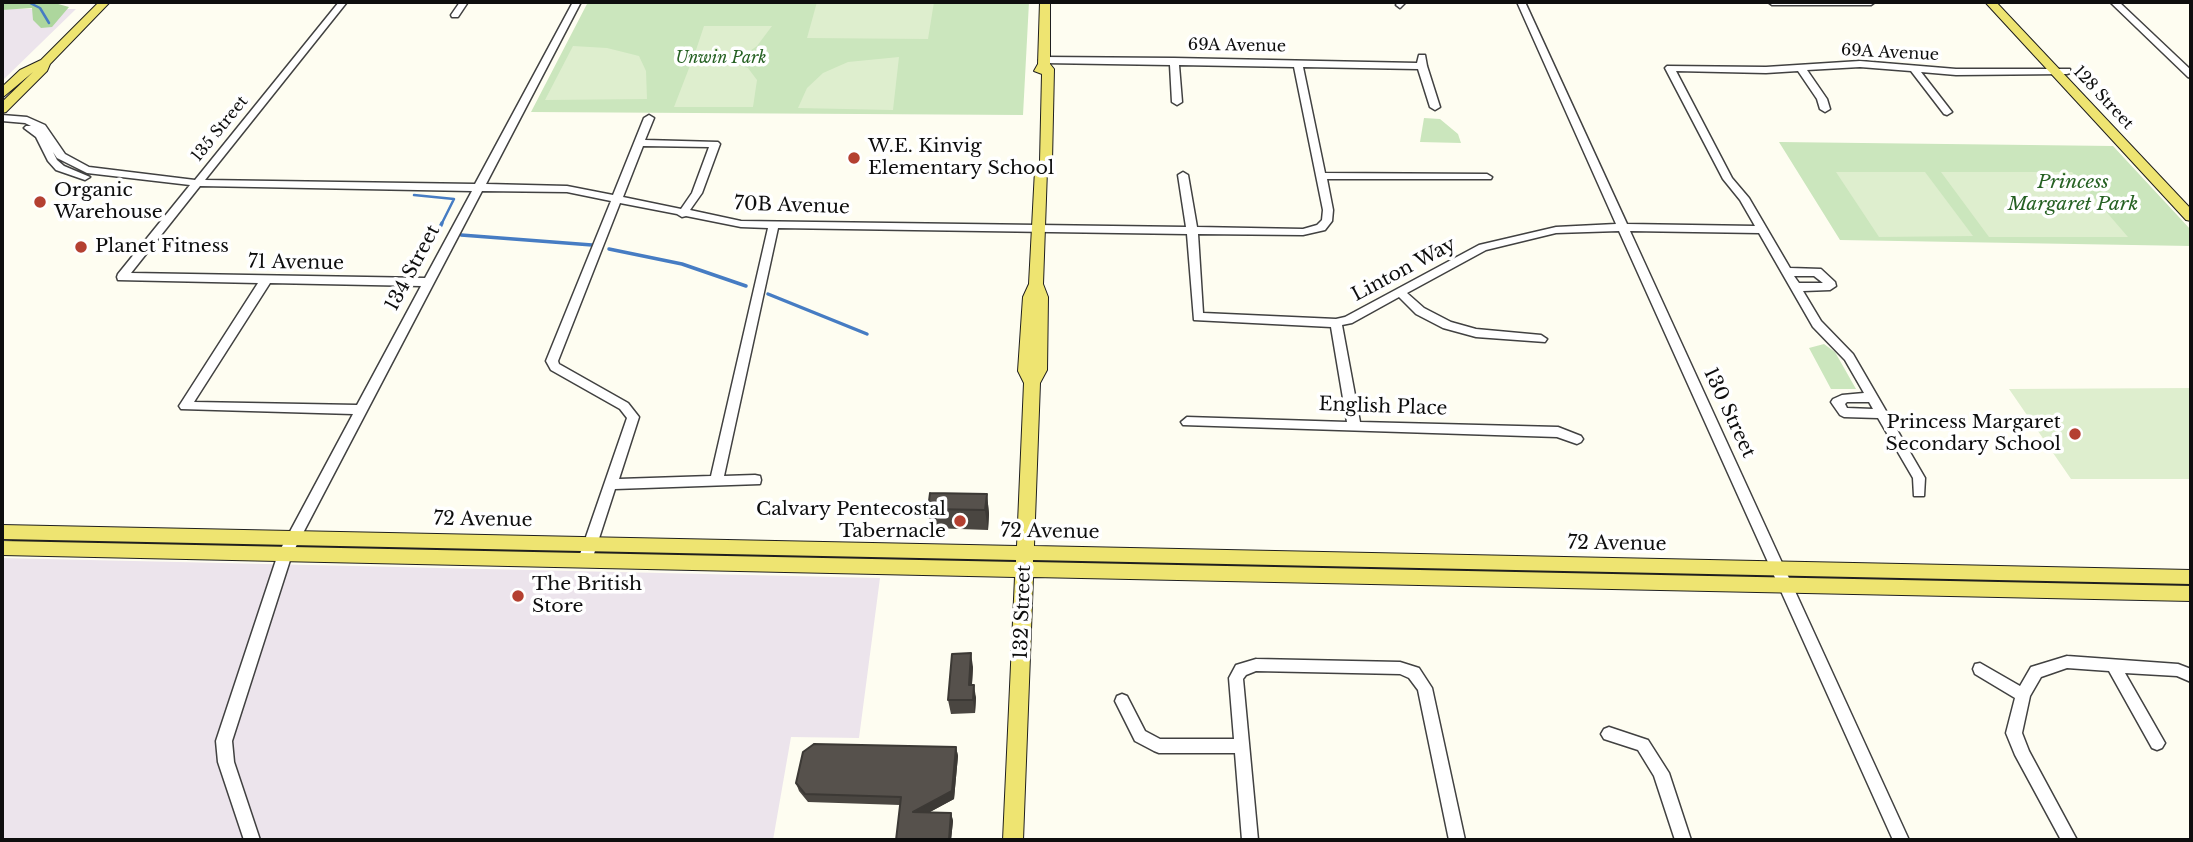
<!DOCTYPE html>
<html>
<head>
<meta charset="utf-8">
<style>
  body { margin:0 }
  #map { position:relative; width:2193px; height:842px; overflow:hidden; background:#fefdf1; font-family:"Libre Baskerville",serif }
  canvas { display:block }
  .frame { position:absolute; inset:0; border:4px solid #0e0e0e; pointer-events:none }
</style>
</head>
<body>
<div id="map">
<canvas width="2193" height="842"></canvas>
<div class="frame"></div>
</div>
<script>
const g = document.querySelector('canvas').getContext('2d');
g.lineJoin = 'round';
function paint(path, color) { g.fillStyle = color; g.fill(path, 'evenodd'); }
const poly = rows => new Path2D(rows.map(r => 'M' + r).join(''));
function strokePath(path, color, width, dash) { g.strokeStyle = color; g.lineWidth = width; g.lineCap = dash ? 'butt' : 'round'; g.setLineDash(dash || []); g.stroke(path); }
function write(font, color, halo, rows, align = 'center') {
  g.font = font + ' "Libre Baskerville",serif'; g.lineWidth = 7; g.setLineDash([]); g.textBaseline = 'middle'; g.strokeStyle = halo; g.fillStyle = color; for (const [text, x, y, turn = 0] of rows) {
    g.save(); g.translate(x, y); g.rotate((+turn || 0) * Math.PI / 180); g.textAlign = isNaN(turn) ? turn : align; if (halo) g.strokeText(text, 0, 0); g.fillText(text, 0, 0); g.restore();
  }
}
const industrial = poly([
  [2,9,76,9,2,81],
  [2,558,880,578,859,738,791,737,773,840,2,840]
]);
const green = poly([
  [588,2,1029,2,1023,115,531,112],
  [1424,118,1440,119,1458,134,1461,143,1420,142],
  [1779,142,2113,146,2191,230,2191,246,1840,240],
  [1824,344,1835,352,1856,389,1831,389,1809,348]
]);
const forest = poly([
  [2,2,51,2,69,7,52,27,41,28,33,20,32,8,2,10]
]);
const pitch = poly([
  [817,2,934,2,928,39,807,38],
  [704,26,772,26,757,46,743,56,732,60,692,62],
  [573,46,607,48,639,56,646,71,647,99,545,100],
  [899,57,893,110,798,108,807,88,823,73,848,62],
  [691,63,731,63,748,68,757,80,753,107,674,107],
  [1836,172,1925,172,1973,236,1879,237],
  [1941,172,2072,172,2128,237,1989,237],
  [2191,388,2191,479,2071,479,2009,389]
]);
const streamFar1 = poly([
  [28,2,40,8,49,23],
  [414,195,454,199,441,225]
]);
const stream = poly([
  [437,234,442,223],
  [461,235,592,245],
  [609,249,682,264,746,286],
  [768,294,867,334]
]);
const minor = poly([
  [339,2,347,2,205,180,475,184,573,2,581,2,486,184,567,186,613,195,644,118,649,115,654,118,645,140,718,142,720,144,702,193,690,210,741,221,1186,227,1178,175,1183,172,1188,175,1197,227,1303,229,1317,225,1322,220,1323,210,1294,67,1179,65,1182,102,1177,105,1172,102,1170,65,1044,63,1039,60,1044,57,1174,58,1417,63,1419,55,1425,55,1427,66,1440,107,1435,110,1430,107,1418,69,1303,67,1325,173,1487,174,1492,177,1491,179,1327,179,1333,210,1332,221,1325,230,1303,235,1198,234,1203,313,1336,319,1345,317,1479,245,1556,227,1616,224,1517,2,1525,2,1627,224,1755,226,1740,200,1723,179,1665,68,1667,66,1766,67,1860,61,1956,69,2070,69,2070,73,2067,74,1956,75,1921,72,1952,112,1947,115,1944,114,1911,71,1860,67,1807,70,1827,99,1830,109,1825,112,1820,109,1817,99,1798,71,1766,73,1676,71,1732,178,1749,198,1790,268,1821,269,1835,282,1836,286,1830,290,1803,291,1821,321,1853,354,1925,478,1924,496,1914,496,1913,478,1878,418,1844,417,1840,415,1833,405,1831,402,1833,399,1842,395,1864,393,1845,360,1813,327,1759,233,1630,231,1909,840,1893,840,1619,231,1556,233,1486,250,1407,293,1424,308,1451,322,1476,329,1541,335,1547,339,1545,342,1476,337,1443,328,1416,314,1399,297,1352,323,1342,325,1360,422,1558,427,1581,436,1583,439,1581,442,1577,444,1557,437,1183,425,1181,422,1187,417,1347,422,1331,327,1194,320,1187,234,778,228,724,476,755,475,760,476,761,480,760,484,615,489,592,560,590,564,585,566,580,564,578,560,627,418,620,409,551,370,546,361,611,201,567,192,482,191,292,554,232,741,234,762,260,840,244,840,218,762,216,741,278,554,353,414,181,409,179,406,181,403,258,283,118,280,117,277,118,274,190,185,87,173,57,158,53,152,57,160,64,166,90,177,85,180,56,170,48,161,36,137,24,128,26,126,31,126,25,123,2,121,2,115,27,117,45,125,65,154,89,167,195,180,339,2],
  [643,146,709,147,692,193,681,209,623,197,643,146],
  [200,186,472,191,425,278,131,273,200,186],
  [620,203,677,214,682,217,686,216,741,227,768,228,711,476,619,479,639,417,628,403,559,364,558,361,620,203],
  [1794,276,1814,276,1823,283,1799,283,1794,276],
  [270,283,421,286,357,405,194,402,270,283],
  [1847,402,1869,402,1873,409,1847,408,1845,404,1847,402],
  [460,2,468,2,458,17,452,17,451,15,460,2],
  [1398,2,1406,2,1400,8,1396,5,1398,2],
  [1768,2,1875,2,1871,5,1772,5,1768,2],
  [2110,2,2119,2,2191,70,2191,78,2188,77,2110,2],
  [2067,656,2178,664,2191,669,2191,682,2177,676,2125,673,2165,743,2162,748,2157,750,2152,748,2109,671,2067,668,2041,677,2030,696,2022,733,2029,751,2077,840,2061,840,2015,755,2006,733,2015,698,1975,674,1973,669,1975,664,1980,663,2020,686,2031,667,2067,656],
  [1256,659,1400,662,1419,668,1432,688,1465,840,1449,840,1418,690,1409,678,1400,674,1256,671,1246,675,1243,679,1258,840,1242,840,1235,753,1159,753,1154,751,1135,741,1115,701,1117,696,1122,694,1127,696,1145,731,1160,739,1234,739,1229,678,1236,665,1256,659],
  [1609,727,1648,740,1669,773,1691,840,1675,840,1654,776,1638,750,1604,739,1601,734,1604,729,1609,727]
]);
const major = poly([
  [99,2,110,2,50,64,47,71,6,112,2,113,2,102,33,72,2,98,2,87,20,70,41,60,99,2],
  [1040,2,1050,2,1050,64,1054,69,1052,161,1047,170,1043,284,1048,297,1047,370,1040,383,1034,546,2191,570,2191,584,1033,560,1033,562,2191,586,2191,601,1033,577,1023,840,1003,840,1015,577,2,555,2,541,1016,562,1016,560,2,539,2,525,1017,546,1024,383,1018,371,1023,297,1029,284,1035,170,1040,161,1042,74,1034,71,1038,64,1040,2],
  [1985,2,1996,2,2191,209,2191,221,2186,220,1985,2]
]);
const wall = poly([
  [987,494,989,514,988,530,931,528,928,509],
  [973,667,972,685,976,698,975,713,951,714,948,700],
  [956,747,958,756,954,799,930,812,951,813,953,821,951,840,896,840,900,805,808,802,799,791,796,783]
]);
const shadedWall = poly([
  [987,494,989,514,988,530,985,510],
  [971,653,973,667,971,698,969,685],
  [974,685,976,698,975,713,973,700],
  [956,747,958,756,954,799,915,820,913,812],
  [951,813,953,821,951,840,949,840]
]);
const building = poly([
  [930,493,987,494,985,510,928,509,930,493],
  [971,653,969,685,974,685,973,700,948,700,952,654,971,653],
  [814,744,956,747,952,791,913,812,951,813,949,840,896,840,901,797,805,794,796,783,803,752,814,744]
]);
const markers = [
  [854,158,7,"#b44031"],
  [40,202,7,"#b44031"],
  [81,247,7,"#b44031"],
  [2075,434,7,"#b44031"],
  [960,521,7,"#b44031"],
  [518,596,7,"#b44031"]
];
const farStreetnames = [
  ["69A Avenue",1237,46,1],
  ["69A Avenue",1890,53,3],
  ["128 Street",2103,98,47],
  ["135 Street",220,129,-51]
];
const farParknames = [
  ["Unwin Park",721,58]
];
const poiNames = [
  ["W.E. Kinvig",868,147],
  ["Elementary School",868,169],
  ["Organic",54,191],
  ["Warehouse",54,213],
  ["Planet Fitness",95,247],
  ["Princess Margaret",2061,423,"right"],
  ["Secondary School",2061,445,"right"],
  ["Calvary Pentecostal",946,510,"right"],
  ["Tabernacle",946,532,"right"],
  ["The British",532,585],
  ["Store",532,607]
];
const parkNames = [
  ["Princess",2073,183],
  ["Margaret Park",2073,205]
];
const streetNames = [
  ["70B Avenue",792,206,2],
  ["71 Avenue",296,263,1],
  ["134 Street",413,268,-62],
  ["Linton Way",1404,270,-28],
  ["English Place",1383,407,2],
  ["130 Street",1729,413,65],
  ["72 Avenue",483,520,1],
  ["72 Avenue",1050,532,1],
  ["72 Avenue",1617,544,1],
  ["132 Street",1023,612,-88]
];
paint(industrial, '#ece4ec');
paint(green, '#cbe6bd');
paint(forest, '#add69d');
paint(pitch, '#deeece');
strokePath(streamFar1, '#467cc3', 2.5);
strokePath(stream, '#467cc3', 3.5);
strokePath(minor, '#414141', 3);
strokePath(major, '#1f1f1f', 2);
paint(minor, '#fff');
paint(major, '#eee471');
paint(wall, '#4a4641');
paint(shadedWall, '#3c3935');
paint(building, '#56514c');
strokePath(building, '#3c3935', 2);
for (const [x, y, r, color] of markers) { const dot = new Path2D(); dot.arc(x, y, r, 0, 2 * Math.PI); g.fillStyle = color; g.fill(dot); strokePath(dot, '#fff', 2.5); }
write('16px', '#0e0e0e', '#fff', farStreetnames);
write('italic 16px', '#266123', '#fff', farParknames);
write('19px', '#0e0e0e', '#fff', poiNames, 'left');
write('italic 19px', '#266123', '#fff', parkNames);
write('19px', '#0e0e0e', '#fff', streetNames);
</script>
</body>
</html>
